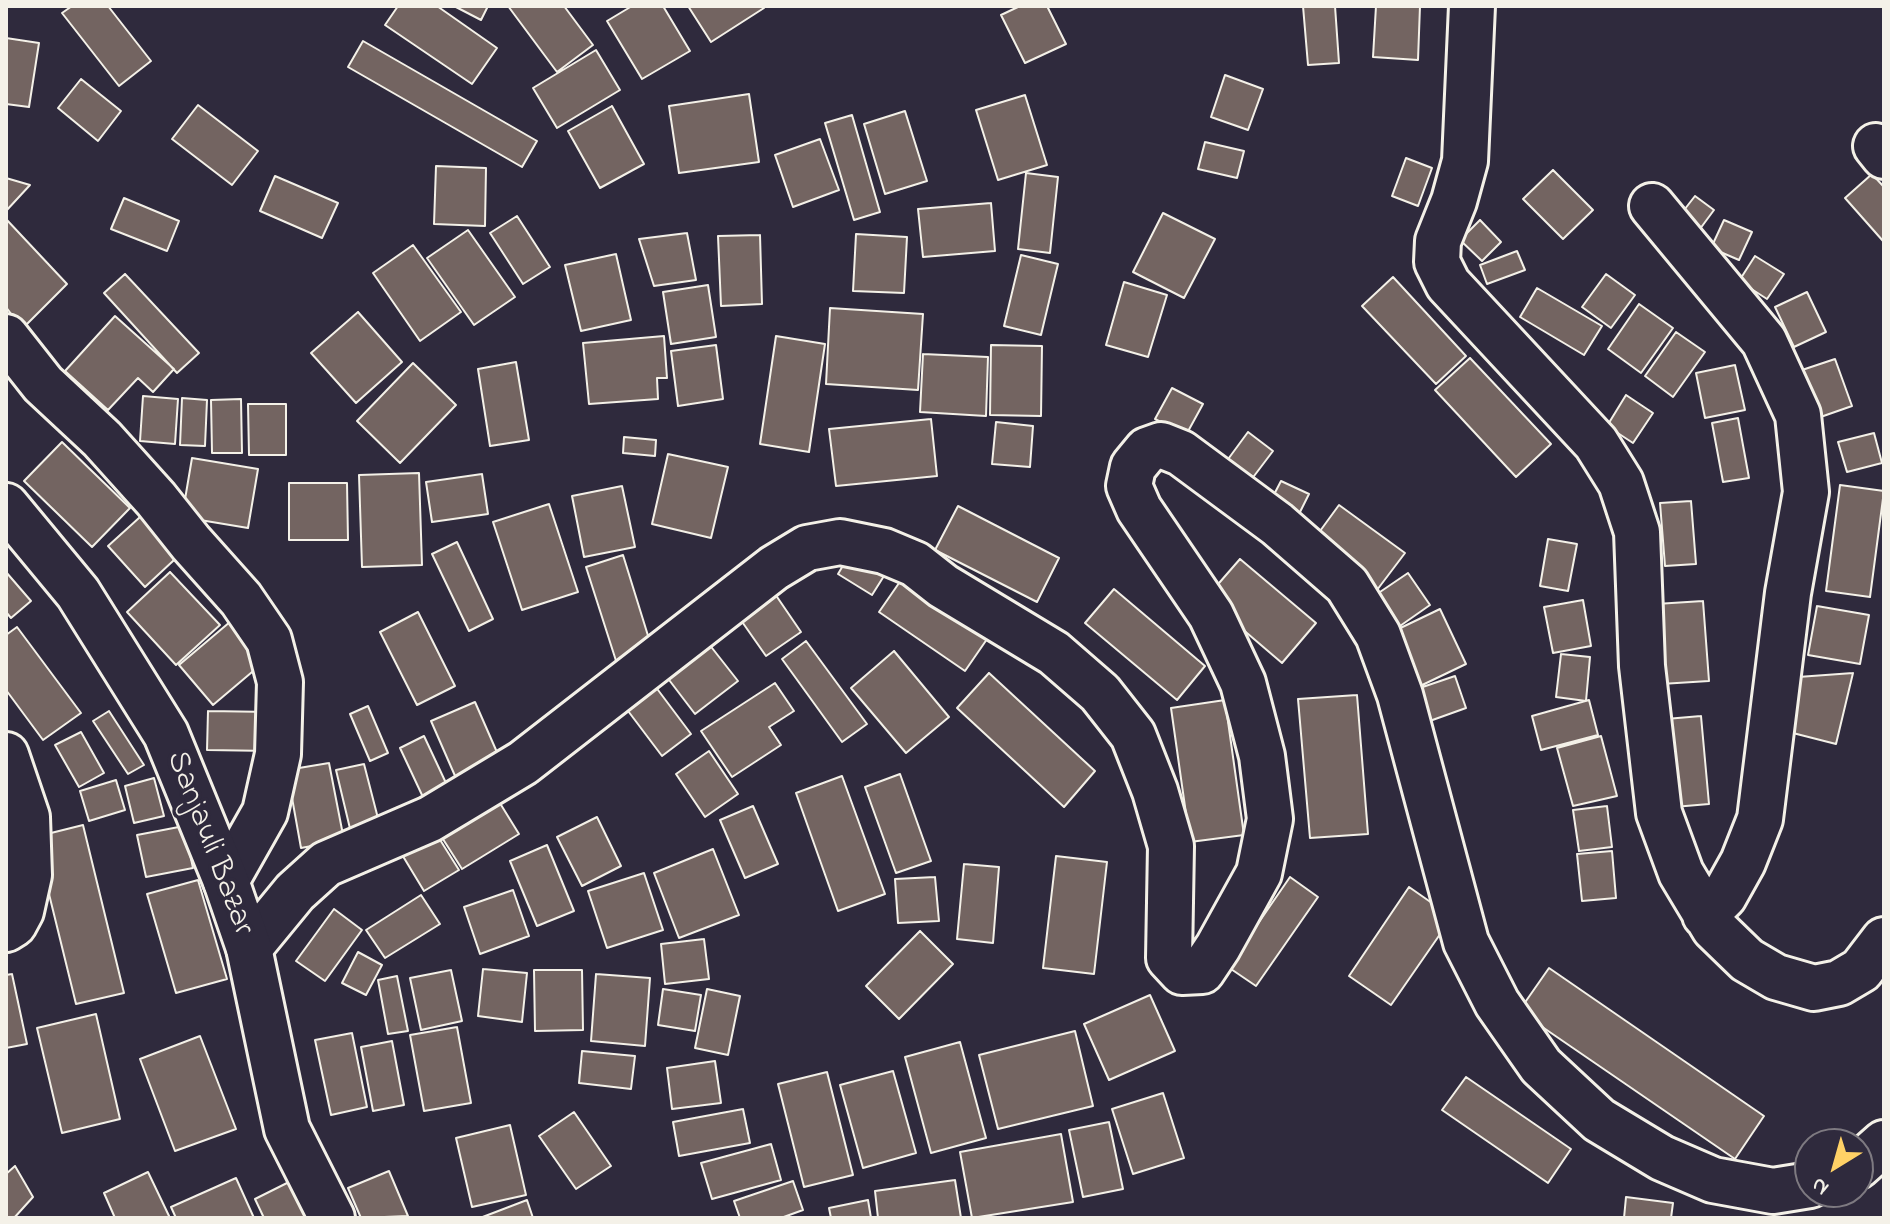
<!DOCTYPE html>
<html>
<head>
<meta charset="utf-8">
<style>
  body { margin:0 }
  #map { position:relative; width:1890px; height:1224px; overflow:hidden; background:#2f2a3d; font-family:"Indie Flower",sans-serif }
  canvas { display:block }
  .frame { position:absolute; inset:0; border:8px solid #f4f1e8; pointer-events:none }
  .north { position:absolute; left:1794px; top:1128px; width:80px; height:80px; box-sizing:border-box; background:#2f2a3d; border:2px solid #7e7a81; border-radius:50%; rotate:217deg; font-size:22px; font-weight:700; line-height:32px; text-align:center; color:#f4f1e8 }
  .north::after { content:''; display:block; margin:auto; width:28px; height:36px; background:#ffd166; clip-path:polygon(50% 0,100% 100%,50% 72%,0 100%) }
</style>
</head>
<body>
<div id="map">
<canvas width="1890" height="1224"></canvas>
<div class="frame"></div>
<div class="north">N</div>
</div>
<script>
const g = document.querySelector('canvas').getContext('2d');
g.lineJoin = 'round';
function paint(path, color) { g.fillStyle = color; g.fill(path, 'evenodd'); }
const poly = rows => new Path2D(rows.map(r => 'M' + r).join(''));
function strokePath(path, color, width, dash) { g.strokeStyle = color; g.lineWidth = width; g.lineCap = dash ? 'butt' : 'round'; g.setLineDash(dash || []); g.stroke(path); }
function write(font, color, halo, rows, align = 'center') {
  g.font = font + ' "Indie Flower",sans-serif'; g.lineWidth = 7; g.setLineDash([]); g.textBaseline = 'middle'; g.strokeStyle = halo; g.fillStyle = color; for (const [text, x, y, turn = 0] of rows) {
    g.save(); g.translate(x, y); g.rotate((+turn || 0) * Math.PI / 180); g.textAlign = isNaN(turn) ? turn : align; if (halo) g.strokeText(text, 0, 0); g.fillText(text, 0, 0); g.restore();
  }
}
const building = poly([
  [72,6,108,6,151,61,119,86,62,13,72,6],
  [398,6,437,6,497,48,472,84,385,25,398,6],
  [454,6,488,6,481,20,454,6],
  [508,6,564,6,593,45,557,72,508,6],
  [632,6,663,6,690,51,642,79,607,21,632,6],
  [688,6,763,6,764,8,711,42,688,6],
  [1020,6,1047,6,1066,44,1025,63,1001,15,1020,6],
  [1303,6,1335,6,1339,63,1308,65,1303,6],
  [1376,6,1420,6,1418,60,1373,57,1376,6],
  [6,38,39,43,29,107,6,104,6,38],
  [363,41,537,141,522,167,348,67,363,41],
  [596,50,620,90,557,128,533,88,596,50],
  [1225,75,1263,89,1248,130,1211,117,1225,75],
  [81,79,121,111,98,141,58,108,81,79],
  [749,94,759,162,679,173,669,106,749,94],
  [1025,95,1047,165,998,180,976,110,1025,95],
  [198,105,258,151,232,185,172,139,198,105],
  [612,106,644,164,600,188,568,131,612,106],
  [905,111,927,181,885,194,864,124,905,111],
  [852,115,880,212,854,220,825,123,852,115],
  [820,139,839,190,793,207,775,155,820,139],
  [1205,142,1244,151,1237,178,1198,169,1205,142],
  [1406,158,1432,168,1418,206,1392,196,1406,158],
  [436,166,486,168,485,226,434,224,436,166],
  [1553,170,1593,210,1563,239,1523,199,1553,170],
  [1026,173,1058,177,1050,253,1018,249,1026,173],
  [1872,174,1884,187,1883,241,1845,198,1872,174],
  [275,176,338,203,322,238,260,211,275,176],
  [6,178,30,185,6,211,6,178],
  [1695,196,1714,210,1694,237,1674,223,1695,196],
  [124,198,179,221,167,251,111,229,124,198],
  [991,203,995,251,923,257,918,209,991,203],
  [1163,213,1215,239,1184,298,1133,272,1163,213],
  [517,216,550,267,523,284,490,233,517,216],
  [6,219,67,284,22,329,6,307,6,219],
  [1480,220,1501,242,1482,261,1460,240,1480,220],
  [1724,220,1752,232,1739,260,1711,248,1724,220],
  [468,230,515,297,474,325,427,258,468,230],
  [687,233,696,280,654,286,639,239,687,233],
  [856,234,907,237,904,293,853,291,856,234],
  [760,235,762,304,721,306,718,236,760,235],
  [413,245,461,312,420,341,373,273,413,245],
  [1517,251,1525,270,1487,284,1480,265,1517,251],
  [616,254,631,320,581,331,565,265,616,254],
  [1021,255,1058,264,1041,335,1004,326,1021,255],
  [1755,256,1784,274,1767,299,1739,281,1755,256],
  [125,274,199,353,177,373,104,293,125,274],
  [1606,274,1635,295,1611,328,1582,307,1606,274],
  [1393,277,1466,356,1436,384,1362,306,1393,277],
  [1124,282,1167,295,1148,357,1106,345,1124,282],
  [708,285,716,337,671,344,663,292,708,285],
  [1537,288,1602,326,1584,355,1520,317,1537,288],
  [1807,292,1826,332,1794,347,1775,307,1807,292],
  [1639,304,1673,328,1641,373,1608,349,1639,304],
  [830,308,923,314,918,390,826,384,830,308],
  [358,312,402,362,356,403,311,353,358,312],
  [115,316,174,369,153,392,138,378,108,410,65,371,115,316],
  [1676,332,1705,352,1673,397,1645,376,1676,332],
  [664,336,667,378,657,378,658,399,589,404,583,343,664,336],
  [776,336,825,344,809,452,760,444,776,336],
  [716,345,723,399,678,406,671,351,716,345],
  [991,345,1042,346,1041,416,990,415,991,345],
  [923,354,988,357,986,416,920,412,923,354],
  [1470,358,1551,444,1516,477,1435,390,1470,358],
  [1835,359,1852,406,1812,420,1796,372,1835,359],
  [516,362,529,440,490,446,478,369,516,362],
  [413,363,456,405,400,463,357,421,413,363],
  [1735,365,1745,410,1705,418,1696,373,1735,365],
  [1172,388,1203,404,1186,435,1155,419,1172,388],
  [1626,395,1653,413,1633,443,1607,426,1626,395],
  [143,396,178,399,175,444,140,441,143,396],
  [182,398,207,400,205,446,180,445,182,398],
  [241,399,242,453,212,453,211,400,241,399],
  [248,404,286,404,286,455,249,455,248,404],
  [1738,418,1749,478,1723,482,1712,423,1738,418],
  [931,419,937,476,836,486,829,429,931,419],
  [996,422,1033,426,1030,467,992,464,996,422],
  [1248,432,1273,451,1248,484,1223,466,1248,432],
  [1874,433,1882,463,1847,472,1838,442,1874,433],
  [624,437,656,440,655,456,623,453,624,437],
  [62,442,130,508,92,547,24,481,62,442],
  [668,454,728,467,711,538,652,524,668,454],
  [192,458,258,469,248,528,182,517,192,458],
  [419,473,422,565,362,567,359,475,419,473],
  [482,474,488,514,432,522,426,482,482,474],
  [1281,481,1309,494,1296,520,1268,506,1281,481],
  [289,483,347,483,348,540,289,540,289,483],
  [1840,485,1884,491,1870,597,1826,591,1840,485],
  [622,486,635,547,584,557,572,496,622,486],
  [1691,501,1696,564,1665,566,1660,503,1691,501],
  [549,504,578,592,522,610,493,522,549,504],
  [1339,505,1405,553,1377,590,1312,542,1339,505],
  [958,506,1059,558,1037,602,935,550,958,506],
  [150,508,187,548,145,587,108,546,150,508],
  [1548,539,1577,544,1568,591,1540,586,1548,539],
  [457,542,493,619,469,631,432,554,457,542],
  [854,547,889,568,872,595,838,574,854,547],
  [623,555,654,655,618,667,586,567,623,555],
  [1240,559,1316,623,1282,663,1206,598,1240,559],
  [908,570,994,629,965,671,879,612,908,570],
  [6,572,31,601,11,618,6,612,6,572],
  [170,572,220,625,176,665,127,612,170,572],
  [1408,573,1430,605,1400,626,1377,594,1408,573],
  [1114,589,1205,666,1177,700,1085,623,1114,589],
  [773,591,801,632,766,656,738,616,773,591],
  [1583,600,1591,646,1553,653,1544,607,1583,600],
  [1703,601,1709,681,1661,684,1656,604,1703,601],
  [1817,606,1869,615,1860,664,1808,655,1817,606],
  [1440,609,1466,664,1416,688,1390,633,1440,609],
  [418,612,455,686,417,705,380,632,418,612],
  [237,616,271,656,213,705,179,665,237,616],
  [17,627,81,713,43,740,6,690,6,635,17,627],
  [705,639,738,681,695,714,663,672,705,639],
  [806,641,867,724,842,742,782,659,806,641],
  [894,651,949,717,906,753,851,688,894,651],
  [1561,654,1590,657,1586,701,1556,697,1561,654],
  [989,673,1095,771,1064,807,957,708,989,673],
  [1853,673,1836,744,1785,731,1798,677,1853,673],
  [646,674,691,734,662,756,616,695,646,674],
  [1455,676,1466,708,1413,727,1402,694,1455,676],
  [775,683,794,711,769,727,781,745,732,777,701,731,775,683],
  [1357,695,1368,834,1310,838,1298,699,1357,695],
  [1225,700,1244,835,1190,842,1171,708,1225,700],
  [1589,700,1598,735,1541,750,1532,716,1589,700],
  [475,702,503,766,459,785,431,721,475,702],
  [368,706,388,753,370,761,350,714,368,706],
  [109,711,144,765,128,774,93,721,109,711],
  [208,711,271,712,271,751,207,750,208,711],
  [1701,716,1709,804,1674,807,1666,719,1701,716],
  [81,732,104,773,79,787,55,745,81,732],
  [424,736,453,798,429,810,400,748,424,736],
  [1601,736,1617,796,1573,806,1557,748,1601,736],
  [709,751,738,794,705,817,676,774,709,751],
  [329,763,344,840,301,848,287,770,329,763],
  [364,764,381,830,352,837,336,770,364,764],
  [900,774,931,861,896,873,865,787,900,774],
  [842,776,885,894,838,911,796,793,842,776],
  [154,778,164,816,134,823,125,786,154,778],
  [116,780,125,810,89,821,80,791,116,780],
  [498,800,519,834,462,869,441,836,498,800],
  [753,806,778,864,745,878,720,820,753,806],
  [1607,806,1612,847,1579,851,1573,810,1607,806],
  [597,817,621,866,582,886,557,837,597,817],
  [83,825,124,993,76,1004,35,837,83,825],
  [184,826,193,868,146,877,137,835,184,826],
  [432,827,459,870,424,891,398,848,432,827],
  [547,845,574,911,537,926,510,861,547,845],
  [713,849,739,915,679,938,654,873,713,849],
  [1612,851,1616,898,1582,901,1577,854,1612,851],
  [1056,856,1107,862,1094,974,1043,968,1056,856],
  [964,864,999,867,993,943,957,939,964,864],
  [644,873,663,930,607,948,588,891,644,873],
  [935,877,939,921,898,923,895,879,935,877],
  [1290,877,1318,897,1256,986,1228,967,1290,877],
  [198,880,227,979,176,993,147,894,198,880],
  [1409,887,1452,917,1391,1005,1349,976,1409,887],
  [513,890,529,936,480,954,464,907,513,890],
  [421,895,440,924,385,958,366,930,421,895],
  [334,909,362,930,325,981,296,961,334,909],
  [920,931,953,964,899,1019,866,986,920,931],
  [704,939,709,979,665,984,661,944,704,939],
  [358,952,382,965,366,995,342,983,358,952],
  [1549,968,1764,1116,1735,1159,1519,1011,1549,968],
  [483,969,527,973,522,1022,478,1016,483,969],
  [451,970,462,1021,421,1030,410,978,451,970],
  [534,970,582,970,583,1030,535,1031,534,970],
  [12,974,27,1044,6,1048,6,975,12,974],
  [596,974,650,978,645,1046,591,1041,596,974],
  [397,976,408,1031,388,1034,378,980,397,976],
  [663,989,701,995,695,1031,658,1025,663,989],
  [707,989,740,996,728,1055,695,1048,707,989],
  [1150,995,1175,1051,1109,1080,1084,1024,1150,995],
  [96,1014,120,1119,62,1133,37,1028,96,1014],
  [457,1027,471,1103,424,1111,410,1035,457,1027],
  [1075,1031,1093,1106,998,1129,979,1055,1075,1031],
  [352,1033,367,1107,331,1115,315,1040,352,1033],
  [200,1036,236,1129,175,1151,140,1059,200,1036],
  [392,1041,404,1105,373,1111,361,1047,392,1041],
  [960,1042,986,1138,931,1153,905,1057,960,1042],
  [582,1051,635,1056,631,1089,579,1083,582,1051],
  [715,1061,721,1103,672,1109,667,1068,715,1061],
  [893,1071,916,1153,863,1168,840,1085,893,1071],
  [827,1072,853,1175,804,1187,778,1084,827,1072],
  [1466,1077,1571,1149,1548,1183,1442,1110,1466,1077],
  [1163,1093,1184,1158,1133,1174,1112,1109,1163,1093],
  [743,1109,750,1143,679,1156,673,1122,743,1109],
  [574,1112,611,1166,576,1189,539,1136,574,1112],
  [1109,1122,1123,1189,1083,1197,1069,1130,1109,1122],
  [510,1125,526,1195,472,1207,456,1138,510,1125],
  [1061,1134,1073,1202,972,1218,960,1152,1061,1134],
  [771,1144,781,1180,712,1199,701,1163,771,1144],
  [15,1166,33,1197,14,1218,6,1218,6,1174,15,1166],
  [389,1171,408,1216,361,1218,348,1188,389,1171],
  [148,1172,170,1218,115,1218,104,1193,148,1172],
  [303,1175,325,1218,264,1218,255,1199,303,1175],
  [236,1178,254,1218,176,1218,171,1207,236,1178],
  [955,1180,961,1218,878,1218,875,1191,955,1180],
  [793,1181,803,1210,781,1218,740,1218,734,1201,793,1181],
  [1626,1197,1673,1203,1671,1218,1624,1218,1626,1197],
  [527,1200,533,1218,480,1218,527,1200],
  [868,1200,871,1218,831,1218,829,1208,868,1200]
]);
const minor = poly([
  [1472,6,1465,161,1454,201,1438,241,1437,262,1448,284,1596,443,1621,483,1637,532,1642,666,1659,813,1681,873,1714,928,1747,960,1776,977,1814,988,1839,983,1861,970,1884,940],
  [1876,146,1884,156],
  [1652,206,1764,341,1798,415,1806,492,1788,593,1760,819,1743,862,1724,896,1705,915],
  [6,337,43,384,102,439,156,499,191,543,241,599,269,640,280,682,278,754,265,812,226,881],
  [6,755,27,817,29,875,21,911,14,924,6,929],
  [249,948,295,892,326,864,430,819,523,763,774,568,807,548,840,542,884,551,915,564,943,586,1054,653,1100,693,1133,735,1155,791,1171,846,1169,958,1182,972,1202,971,1218,947,1259,873,1270,819,1262,756,1243,683,1211,615,1139,509,1129,486,1133,467,1147,450,1161,445,1181,453,1277,524,1347,585,1378,635,1400,695,1466,942,1497,1003,1541,1066,1599,1120,1662,1158,1713,1180,1773,1191,1810,1185],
  [1858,1166,1884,1143]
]);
const major = poly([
  [6,506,78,593,166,734,226,881,249,948,287,1129,332,1218]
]);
const streetNames = [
  ["Sanjauli Bazar",208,844,69]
];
paint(building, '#736461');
strokePath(building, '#f4f1e8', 2);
strokePath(minor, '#f4f1e8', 50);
strokePath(major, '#f4f1e8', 50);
strokePath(minor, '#2f2a3d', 44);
strokePath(major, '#2f2a3d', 44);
write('32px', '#f4f1e8', '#2f2a3d', streetNames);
</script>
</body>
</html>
